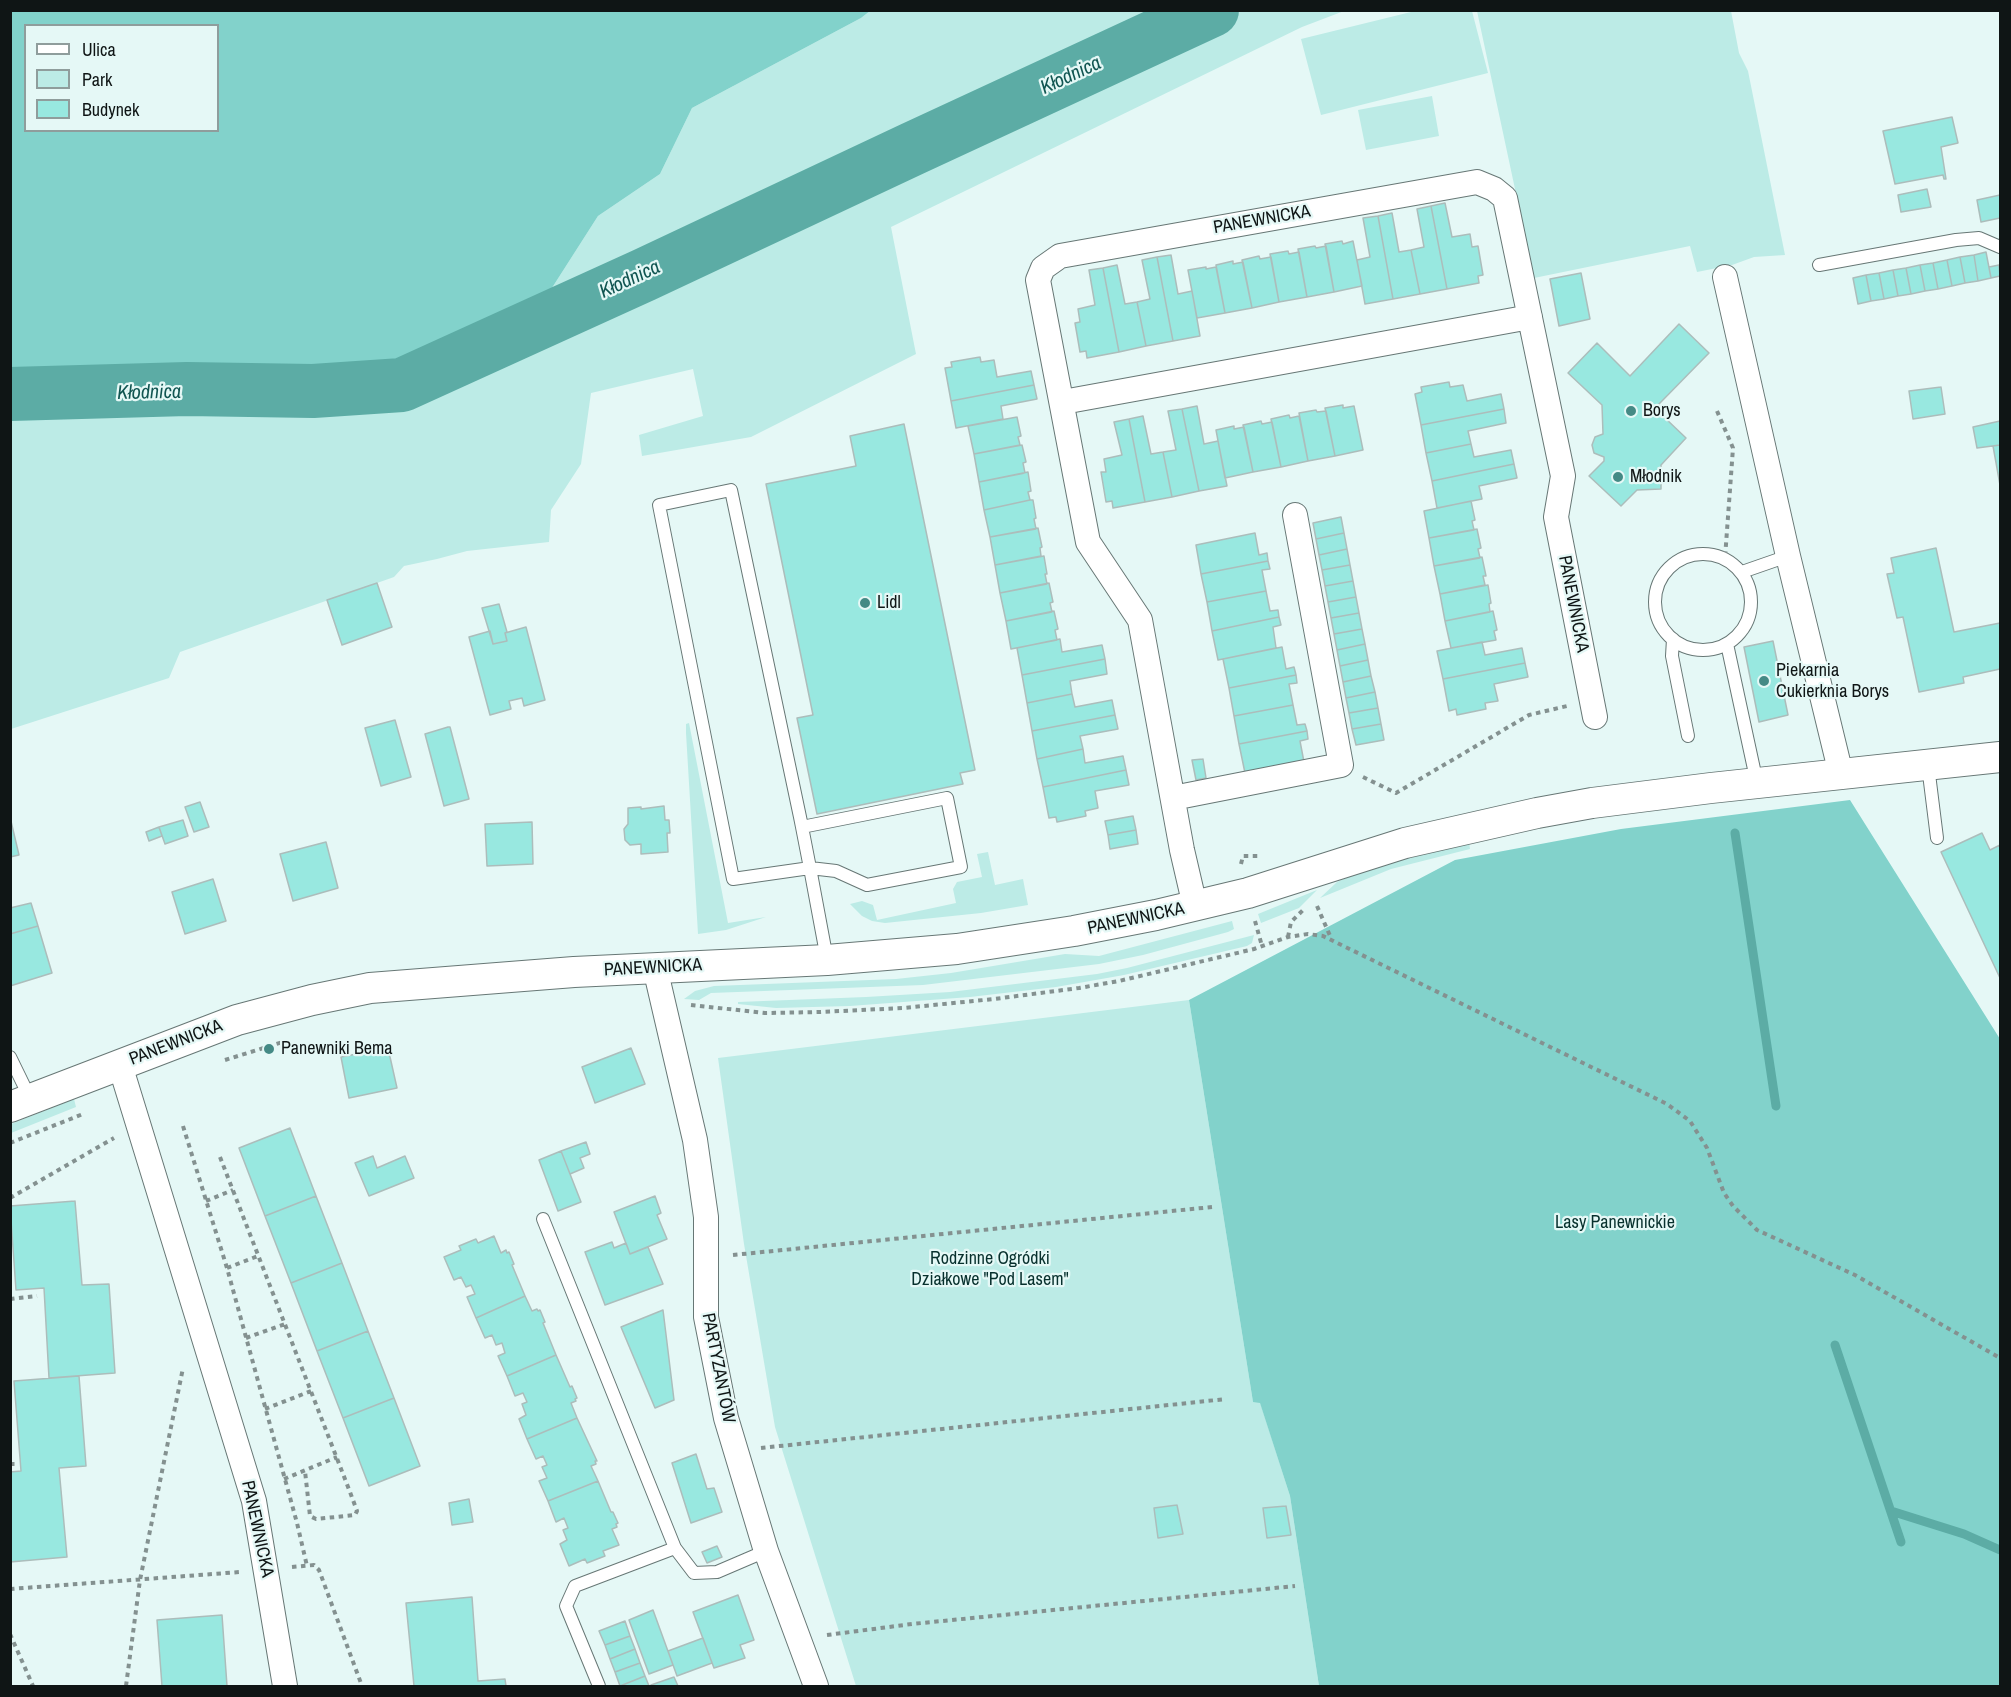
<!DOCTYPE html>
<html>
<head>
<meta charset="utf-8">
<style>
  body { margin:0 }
  #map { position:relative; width:2011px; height:1697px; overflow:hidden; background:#e5f8f6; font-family:"Archivo Narrow",sans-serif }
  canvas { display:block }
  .frame { position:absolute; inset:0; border:12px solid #0f1515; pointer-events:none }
  .legend { position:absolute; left:24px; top:24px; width:195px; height:108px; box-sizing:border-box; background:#e5f8f6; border:2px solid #8f9d9c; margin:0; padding:8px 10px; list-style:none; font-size:18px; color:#0f1515 }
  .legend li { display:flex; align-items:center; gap:12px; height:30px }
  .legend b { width:30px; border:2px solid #8f9d9c }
</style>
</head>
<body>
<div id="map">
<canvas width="2011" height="1697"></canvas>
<div class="frame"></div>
<ul class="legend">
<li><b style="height:8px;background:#fff"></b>Ulica</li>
<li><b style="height:16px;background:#bcebe6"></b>Park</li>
<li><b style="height:16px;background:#98e8e0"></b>Budynek</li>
</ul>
</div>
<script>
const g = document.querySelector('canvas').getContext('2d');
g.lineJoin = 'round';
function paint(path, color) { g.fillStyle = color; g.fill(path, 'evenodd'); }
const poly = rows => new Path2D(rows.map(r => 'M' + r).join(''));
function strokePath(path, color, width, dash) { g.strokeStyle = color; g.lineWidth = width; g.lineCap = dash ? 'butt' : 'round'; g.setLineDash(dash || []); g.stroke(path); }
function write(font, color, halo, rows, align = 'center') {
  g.font = font + ' "Archivo Narrow",sans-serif'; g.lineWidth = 4.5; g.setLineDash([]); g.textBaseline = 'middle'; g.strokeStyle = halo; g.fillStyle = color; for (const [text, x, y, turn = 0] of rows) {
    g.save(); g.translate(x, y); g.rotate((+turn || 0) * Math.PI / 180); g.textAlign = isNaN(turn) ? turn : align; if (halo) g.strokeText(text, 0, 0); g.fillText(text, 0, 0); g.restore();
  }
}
const green = poly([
  [870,11,1189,11,534,316,598,216,660,174,692,108,861,18],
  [1226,11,1344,11,1302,27,891,227,916,354,751,437,642,456,639,435,703,416,693,369,591,393,581,464,551,510,549,542,467,551,437,559,404,566,394,577,377,583,180,652,169,678,11,729,10,405,309,397,405,391],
  [1415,11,1472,11,1488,73,1321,115,1301,39],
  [1477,11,1731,11,1739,53,1748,71,1785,255,1754,257,1732,265,1697,272,1690,246,1534,278],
  [1432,96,1439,136,1366,150,1358,110],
  [689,723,728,923,766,917,726,930,698,934,686,733,686,724],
  [1469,842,1470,849,1391,869,1320,898,1337,882,1361,871],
  [988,852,995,885,1023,879,1028,905,981,913,885,923,872,921,862,916,850,904,862,901,873,905,877,920,956,903,953,889,957,882,982,877,977,854],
  [1317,890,1299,908,1261,923,1258,914],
  [1232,921,1234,929,1228,932,1143,955,1099,964,923,985,711,993,699,1000,684,999,695,991,714,986,896,979,951,973,1065,954,1099,956],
  [1254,935,1252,943,1247,946,1124,975,1056,987,970,997,850,1006,776,1008,738,1004,738,1002,866,997,950,992,1097,974,1127,968],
  [1189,1000,1253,1402,1260,1402,1290,1496,1319,1686,856,1686,775,1427,744,1244,718,1058],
  [74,1099,76,1107,11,1133,11,1124]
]);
const forest = poly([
  [11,10,870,10,870,11,861,18,692,108,660,174,598,216,534,316,401,375,328,383,160,378,11,377],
  [26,26,218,26,218,130,26,130],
  [1850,800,2000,1039,2000,1686,1319,1686,1290,1496,1260,1403,1253,1402,1189,1000,1455,860,1621,829]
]);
const stream = poly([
  [1735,833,1776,1106],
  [1835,1345,1901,1542],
  [1891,1511,1964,1534,2000,1550]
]);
const river = poly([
  [10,394,187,389,313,391,402,385,644,275,912,149,1212,10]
]);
const building = poly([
  [1952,117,1958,143,1941,147,1946,179,1944,179,1943,175,1895,184,1883,131,1952,117],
  [1927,189,1931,207,1901,212,1898,195,1927,189],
  [2000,195,2000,218,1981,222,1977,200,2000,195],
  [1445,203,1452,237,1470,234,1472,247,1478,246,1483,275,1478,276,1479,283,1447,289,1431,206,1445,203],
  [1431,206,1447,289,1420,294,1411,250,1424,247,1417,209,1431,206],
  [1392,213,1399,252,1411,250,1420,294,1393,299,1378,216,1392,213],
  [1378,216,1393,299,1365,304,1357,260,1370,257,1363,218,1378,216],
  [1342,241,1343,244,1353,241,1362,286,1334,292,1325,244,1342,241],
  [1315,246,1316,248,1326,246,1334,292,1307,297,1298,249,1315,246],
  [1288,251,1289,254,1299,252,1307,297,1279,302,1270,254,1288,251],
  [1986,252,1991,278,1978,281,1974,255,1986,252],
  [1171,255,1178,294,1192,291,1200,336,1173,341,1157,257,1171,255],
  [1974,255,1978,281,1965,283,1960,257,1974,255],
  [1259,256,1260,259,1271,257,1279,302,1252,308,1242,260,1259,256],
  [1157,257,1173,341,1146,346,1137,302,1150,299,1142,260,1157,257],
  [1960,257,1965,283,1952,286,1947,260,1960,257],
  [1947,260,1952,286,1938,289,1933,263,1947,260],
  [1233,261,1233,264,1243,262,1252,308,1225,313,1216,265,1233,261],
  [1933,263,1938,289,1925,291,1920,265,1933,263],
  [1117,265,1125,304,1137,302,1146,346,1119,352,1103,268,1117,265],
  [1920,265,1925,291,1911,294,1906,268,1920,265],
  [1999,265,2000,276,1991,278,1989,267,1999,265],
  [1206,267,1206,269,1216,267,1225,313,1197,318,1188,270,1206,267],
  [1103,268,1119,352,1087,358,1086,351,1080,352,1075,323,1080,322,1078,309,1095,305,1089,270,1103,268],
  [1906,268,1911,294,1898,296,1893,270,1906,268],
  [1893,270,1898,296,1884,299,1879,273,1893,270],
  [1581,273,1590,319,1559,326,1550,279,1581,273],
  [1879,273,1884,299,1871,301,1866,275,1879,273],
  [1866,275,1871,301,1858,304,1853,278,1866,275],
  [1679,324,1709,353,1659,404,1659,416,1664,417,1686,438,1661,465,1661,489,1637,490,1621,506,1589,476,1604,461,1604,457,1594,453,1592,445,1595,437,1603,434,1602,405,1568,373,1597,343,1630,376,1679,324],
  [980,357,981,362,994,360,997,377,1031,371,1034,385,951,401,945,368,952,367,951,362,980,357],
  [1449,382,1450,387,1463,385,1467,401,1501,394,1504,409,1421,425,1415,394,1422,392,1421,387,1449,382],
  [1034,385,1037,399,1001,406,1003,419,956,428,951,401,1034,385],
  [1941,387,1945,414,1913,419,1909,391,1941,387],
  [1343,405,1343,408,1354,406,1363,450,1335,456,1325,408,1343,405],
  [1197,406,1204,444,1218,441,1227,486,1199,491,1182,409,1197,406],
  [1182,409,1199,491,1172,497,1163,452,1176,450,1168,411,1182,409],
  [1504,409,1506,423,1468,431,1471,444,1426,453,1421,425,1504,409],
  [1316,410,1317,412,1326,411,1335,456,1308,461,1299,413,1316,410],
  [1289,415,1290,418,1299,416,1308,461,1281,467,1271,419,1289,415],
  [1143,416,1151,454,1163,452,1172,497,1145,502,1129,419,1143,416],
  [1017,417,1021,436,1018,437,1020,445,974,454,968,426,1017,417],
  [1129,419,1145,502,1113,508,1112,501,1106,502,1101,472,1106,472,1104,459,1122,455,1114,422,1129,419],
  [1261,421,1262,424,1272,422,1281,467,1253,472,1243,425,1261,421],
  [2000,421,2000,445,1977,448,1973,427,2000,421],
  [904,424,975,770,960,773,963,784,817,814,797,718,813,715,766,484,856,466,850,436,904,424],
  [1234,426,1234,429,1244,427,1253,472,1225,478,1216,430,1234,426],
  [1471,444,1474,457,1511,450,1514,464,1432,481,1426,453,1471,444],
  [1022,445,1026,462,1023,463,1025,473,979,482,974,454,1022,445],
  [2000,445,2000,485,1993,446,2000,445],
  [1514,464,1517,478,1479,486,1482,499,1437,508,1432,481,1514,464],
  [1028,472,1031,491,1028,492,1030,500,984,510,979,482,1028,472],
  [1030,500,1033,500,1036,518,1034,519,1036,529,990,537,984,510,1030,500],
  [1471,501,1475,520,1472,521,1474,530,1429,538,1424,511,1471,501],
  [1341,517,1344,533,1316,539,1313,523,1341,517],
  [1038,528,1042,547,1040,548,1041,556,995,565,990,537,1038,528],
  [1477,529,1481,548,1478,549,1480,558,1434,566,1429,538,1477,529],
  [1255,533,1259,555,1267,553,1268,561,1201,574,1196,545,1255,533],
  [1344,533,1347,549,1319,555,1316,539,1344,533],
  [1936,548,1954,632,2000,623,2000,669,1963,677,1964,683,1919,692,1903,617,1897,618,1887,574,1894,573,1891,558,1936,548],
  [1347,549,1350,565,1322,570,1319,555,1347,549],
  [1044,556,1047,574,1045,574,1047,584,1000,593,995,565,1044,556],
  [1482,557,1486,576,1483,576,1485,585,1440,594,1434,566,1482,557],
  [1268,561,1270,569,1262,570,1266,591,1207,602,1201,574,1268,561],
  [1350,565,1353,581,1325,586,1322,570,1350,565],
  [1353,581,1356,597,1328,602,1325,586,1353,581],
  [377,583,392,627,342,645,327,600,377,583],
  [1049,583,1053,602,1050,603,1052,612,1006,621,1000,593,1049,583],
  [1488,585,1491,603,1489,604,1490,612,1445,621,1440,594,1488,585],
  [1266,591,1270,611,1278,610,1279,617,1212,631,1207,602,1266,591],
  [1356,597,1359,613,1331,618,1328,602,1356,597],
  [499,604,507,632,505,633,507,641,493,644,482,608,499,604],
  [1054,611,1058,629,1055,630,1057,640,1011,649,1006,621,1054,611],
  [1493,611,1497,630,1494,631,1496,640,1451,648,1445,621,1493,611],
  [1359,613,1362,629,1334,634,1331,618,1359,613],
  [1279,617,1281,625,1273,627,1276,648,1218,660,1212,631,1279,617],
  [526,627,545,700,524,706,522,698,509,701,511,709,490,715,469,637,490,631,493,644,507,641,505,633,526,627],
  [1362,629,1365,644,1337,650,1334,634,1362,629],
  [1060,639,1062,652,1102,645,1105,659,1022,675,1017,648,1060,639],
  [1773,641,1788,715,1759,722,1744,647,1773,641],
  [1482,642,1485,655,1522,648,1525,663,1443,679,1437,651,1482,642],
  [1365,644,1368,660,1340,666,1337,650,1365,644],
  [1282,647,1286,669,1294,667,1296,675,1229,688,1223,659,1282,647],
  [1105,659,1107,674,1070,681,1072,694,1027,703,1022,675,1105,659],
  [1368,660,1371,676,1343,682,1340,666,1368,660],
  [1525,663,1528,677,1494,684,1498,701,1485,703,1486,709,1457,715,1456,709,1449,711,1443,679,1525,663],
  [1296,675,1297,683,1289,684,1293,705,1234,716,1229,688,1296,675],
  [1371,676,1375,692,1346,698,1343,682,1371,676],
  [1375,692,1378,708,1349,713,1346,698,1375,692],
  [1072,694,1075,707,1112,700,1115,715,1032,731,1027,703,1072,694],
  [1293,705,1297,725,1305,724,1307,731,1239,744,1234,716,1293,705],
  [1378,708,1381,724,1352,729,1349,713,1378,708],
  [1115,715,1118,729,1080,736,1083,749,1037,759,1032,731,1115,715],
  [395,720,411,777,381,786,365,728,395,720],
  [1381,724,1384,740,1356,745,1352,729,1381,724],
  [448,727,450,727,469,799,444,806,425,734,448,727],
  [1307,731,1308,739,1300,741,1304,762,1245,773,1239,744,1307,731],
  [1083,749,1085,763,1123,756,1126,770,1043,787,1037,759,1083,749],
  [1203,759,1206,778,1196,780,1192,760,1203,759],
  [1126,770,1129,785,1095,791,1098,808,1085,811,1086,816,1057,822,1056,817,1049,818,1043,787,1126,770],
  [200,802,209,827,194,832,185,807,200,802],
  [664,806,665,820,669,820,670,833,667,833,668,852,641,854,641,844,630,845,625,840,624,829,628,824,628,808,641,807,641,809,664,806],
  [1133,816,1136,830,1108,835,1105,821,1133,816],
  [10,817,19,855,10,857,10,817],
  [183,820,188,836,165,844,159,827,183,820],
  [532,822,533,864,487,866,485,824,532,822],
  [159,827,162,836,149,841,146,832,159,827],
  [1136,830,1138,844,1110,849,1108,835,1136,830],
  [1982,833,1990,850,2000,845,2000,978,1941,852,1982,833],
  [326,842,338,888,293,901,280,854,326,842],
  [213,879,226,921,185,934,172,892,213,879],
  [31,903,38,926,10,934,10,908,31,903],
  [38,926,52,973,10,986,10,934,38,926],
  [388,1048,397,1088,349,1098,341,1057,388,1048],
  [631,1048,645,1084,595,1103,582,1067,631,1048],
  [290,1128,316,1196,265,1216,239,1148,290,1128],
  [586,1142,590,1154,580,1158,584,1168,570,1174,561,1151,586,1142],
  [561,1151,581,1202,558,1211,539,1160,561,1151],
  [373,1156,377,1168,405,1156,414,1178,369,1196,355,1163,373,1156],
  [316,1196,342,1263,291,1283,265,1216,316,1196],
  [655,1196,661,1213,657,1215,667,1239,630,1254,614,1212,655,1196],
  [75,1201,82,1285,109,1284,115,1373,49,1378,44,1288,16,1290,10,1206,75,1201],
  [494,1236,501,1253,506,1250,507,1253,509,1252,514,1264,512,1265,525,1296,476,1318,467,1297,475,1294,471,1285,466,1287,461,1277,454,1280,444,1257,461,1250,459,1246,476,1239,478,1243,494,1236],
  [612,1242,614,1248,626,1243,630,1254,648,1247,663,1284,605,1305,585,1252,612,1242],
  [342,1263,368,1331,317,1351,291,1283,342,1263],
  [525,1296,532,1311,537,1309,538,1311,540,1310,545,1322,543,1323,556,1355,507,1376,498,1356,505,1353,502,1343,496,1345,492,1335,485,1338,476,1318,525,1296],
  [663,1310,674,1400,655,1408,621,1327,663,1310],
  [368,1331,394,1398,343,1418,317,1351,368,1331],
  [556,1355,570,1387,572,1386,577,1398,575,1399,576,1401,571,1403,577,1418,527,1439,519,1419,526,1415,522,1404,527,1402,523,1393,515,1396,507,1376,556,1355],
  [79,1376,86,1466,59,1468,67,1557,10,1562,10,1472,21,1471,14,1381,79,1376],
  [394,1398,420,1466,369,1486,343,1418,394,1398],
  [577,1418,597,1461,595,1461,596,1464,591,1466,598,1481,548,1501,539,1481,547,1478,542,1467,547,1465,543,1456,536,1459,527,1439,577,1418],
  [696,1454,707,1489,714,1488,722,1512,691,1523,672,1463,696,1454],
  [598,1481,611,1512,613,1512,618,1523,616,1524,617,1527,612,1529,619,1545,603,1551,605,1556,587,1563,585,1559,569,1566,560,1544,567,1540,563,1530,568,1528,564,1518,556,1522,548,1501,598,1481],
  [469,1499,473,1522,452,1525,449,1503,469,1499],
  [1177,1505,1183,1534,1158,1538,1154,1508,1177,1505],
  [1286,1506,1291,1535,1267,1538,1263,1508,1286,1506],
  [717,1546,722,1557,707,1563,702,1552,717,1546],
  [738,1595,754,1640,740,1645,745,1658,714,1668,693,1612,738,1595],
  [472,1597,478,1681,505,1679,506,1686,414,1686,406,1603,472,1597],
  [653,1610,673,1665,649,1674,629,1620,653,1610],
  [222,1615,227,1686,162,1686,157,1620,222,1615],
  [625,1621,630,1636,605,1645,599,1631,625,1621],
  [630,1636,635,1649,610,1659,605,1645,630,1636],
  [703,1638,712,1663,677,1676,668,1651,703,1638],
  [635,1649,640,1663,615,1672,610,1659,635,1649],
  [640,1663,645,1676,620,1686,615,1672,640,1663],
  [645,1676,649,1686,620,1686,645,1676],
  [674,1677,678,1686,652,1686,651,1685,674,1677]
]);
const path = poly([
  [1717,411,1733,448,1725,558],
  [1363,777,1396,793,1529,715,1567,706],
  [1241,864,1243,856,1260,856],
  [1317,906,1331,938],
  [1255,921,1262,946],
  [1288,937,1291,922,1305,908],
  [691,1005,765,1013,821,1012,903,1008,994,999,1079,988,1119,981,1254,949,1288,937,1308,934,1323,936,1667,1104,1690,1121,1707,1148,1724,1193,1733,1206,1757,1230,1855,1275,2000,1358],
  [225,1060,286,1041],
  [183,1126,227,1268,297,1523,307,1566],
  [10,1143,83,1114],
  [220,1157,350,1492,357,1511,355,1515,316,1519,310,1516,305,1471],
  [10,1198,114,1138],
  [206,1201,233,1190],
  [733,1255,1212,1207],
  [227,1268,258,1256],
  [10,1299,37,1296],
  [246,1338,285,1324],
  [265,1409,311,1391],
  [761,1448,1226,1399],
  [10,1464,15,1464],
  [284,1479,337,1457],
  [292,1567,314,1565,319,1570,362,1686],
  [10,1589,240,1572],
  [10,1634,33,1686],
  [827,1635,912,1624,1295,1586],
  [126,1686,140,1580,183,1368]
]);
const service = poly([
  [1819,265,1956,240,1979,238,2000,247],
  '1655 602a48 48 0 1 1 96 0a48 48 0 1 1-96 0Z',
  [1742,572,1788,556],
  [1673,639,1672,656,1688,736],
  [1727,644,1757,783],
  [1928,766,1937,838],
  [802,827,947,798,961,867,867,885,836,871,810,868,733,879,659,505,731,490,800,817,802,827,810,868,827,959],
  [10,1057,30,1098],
  [543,1219,675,1548,694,1573,717,1572,766,1551],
  [599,1686,566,1606,575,1586,675,1548]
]);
const minor = poly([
  [1725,277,1788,556,1841,774],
  [1063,402,1530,317],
  [1173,798,1341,765,1295,515],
  [1195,906,1182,850,1140,620,1088,542,1038,280,1043,268,1060,256,1477,182,1494,189,1505,198,1563,476,1556,517,1595,717],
  [655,968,695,1140,706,1217,706,1317,726,1418,766,1551,816,1686],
  [120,1065,254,1501,285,1686]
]);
const tertiary = poly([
  [10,1107,237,1020,312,1000,370,988,574,972,827,960,957,949,1074,931,1156,915,1248,893,1405,843,1537,813,1592,803,1711,788,2000,757]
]);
const markers = [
  [1631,411,6,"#448a85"],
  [1618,477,6,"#448a85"],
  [865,603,6,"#448a85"],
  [1764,681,6,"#448a85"],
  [269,1049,6,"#448a85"]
];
const streetNames = [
  ["PANEWNICKA",1262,220,-10],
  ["PANEWNICKA",1573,604,79],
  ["PANEWNICKA",1136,919,-12],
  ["PANEWNICKA",653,968,-3],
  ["PANEWNICKA",176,1043,-21],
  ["PARTYZANTÓW",718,1368,79],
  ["PANEWNICKA",257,1529,78]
];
const poiNames = [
  ["Borys",1643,411],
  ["Młodnik",1630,477],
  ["Lidl",877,603],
  ["Piekarnia",1776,671],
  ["Cukierknia Borys",1776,692],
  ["Panewniki Bema",281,1049]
];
const parkNames = [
  ["Lasy Panewnickie",1615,1223],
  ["Rodzinne Ogródki",990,1259],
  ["Działkowe \"Pod Lasem\"",990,1280]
];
const waterNames = [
  ["Kłodnica",1071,76,-25],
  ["Kłodnica",630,280,-25],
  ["Kłodnica",149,393,-1]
];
paint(green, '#bcebe6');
paint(forest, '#82d2cb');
strokePath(stream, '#5caca5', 9);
strokePath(river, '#5caca5', 54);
paint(building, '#98e8e0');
strokePath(building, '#acbdbb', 1.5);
strokePath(service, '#677775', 14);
strokePath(minor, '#677775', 26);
strokePath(tertiary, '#677775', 32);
strokePath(path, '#849190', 4, [4.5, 4.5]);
strokePath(service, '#fff', 12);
strokePath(minor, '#fff', 24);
strokePath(tertiary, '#fff', 30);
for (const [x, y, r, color] of markers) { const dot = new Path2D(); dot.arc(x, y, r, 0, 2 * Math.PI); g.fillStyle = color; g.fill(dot); strokePath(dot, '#e5f8f6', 2); }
write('18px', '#0f1515', '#e5f8f6', streetNames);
write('18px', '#0f1515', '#e5f8f6', poiNames, 'left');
write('18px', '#07302d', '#e5f8f6', parkNames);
write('italic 20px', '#105551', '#e5f8f6', waterNames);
</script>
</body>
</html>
